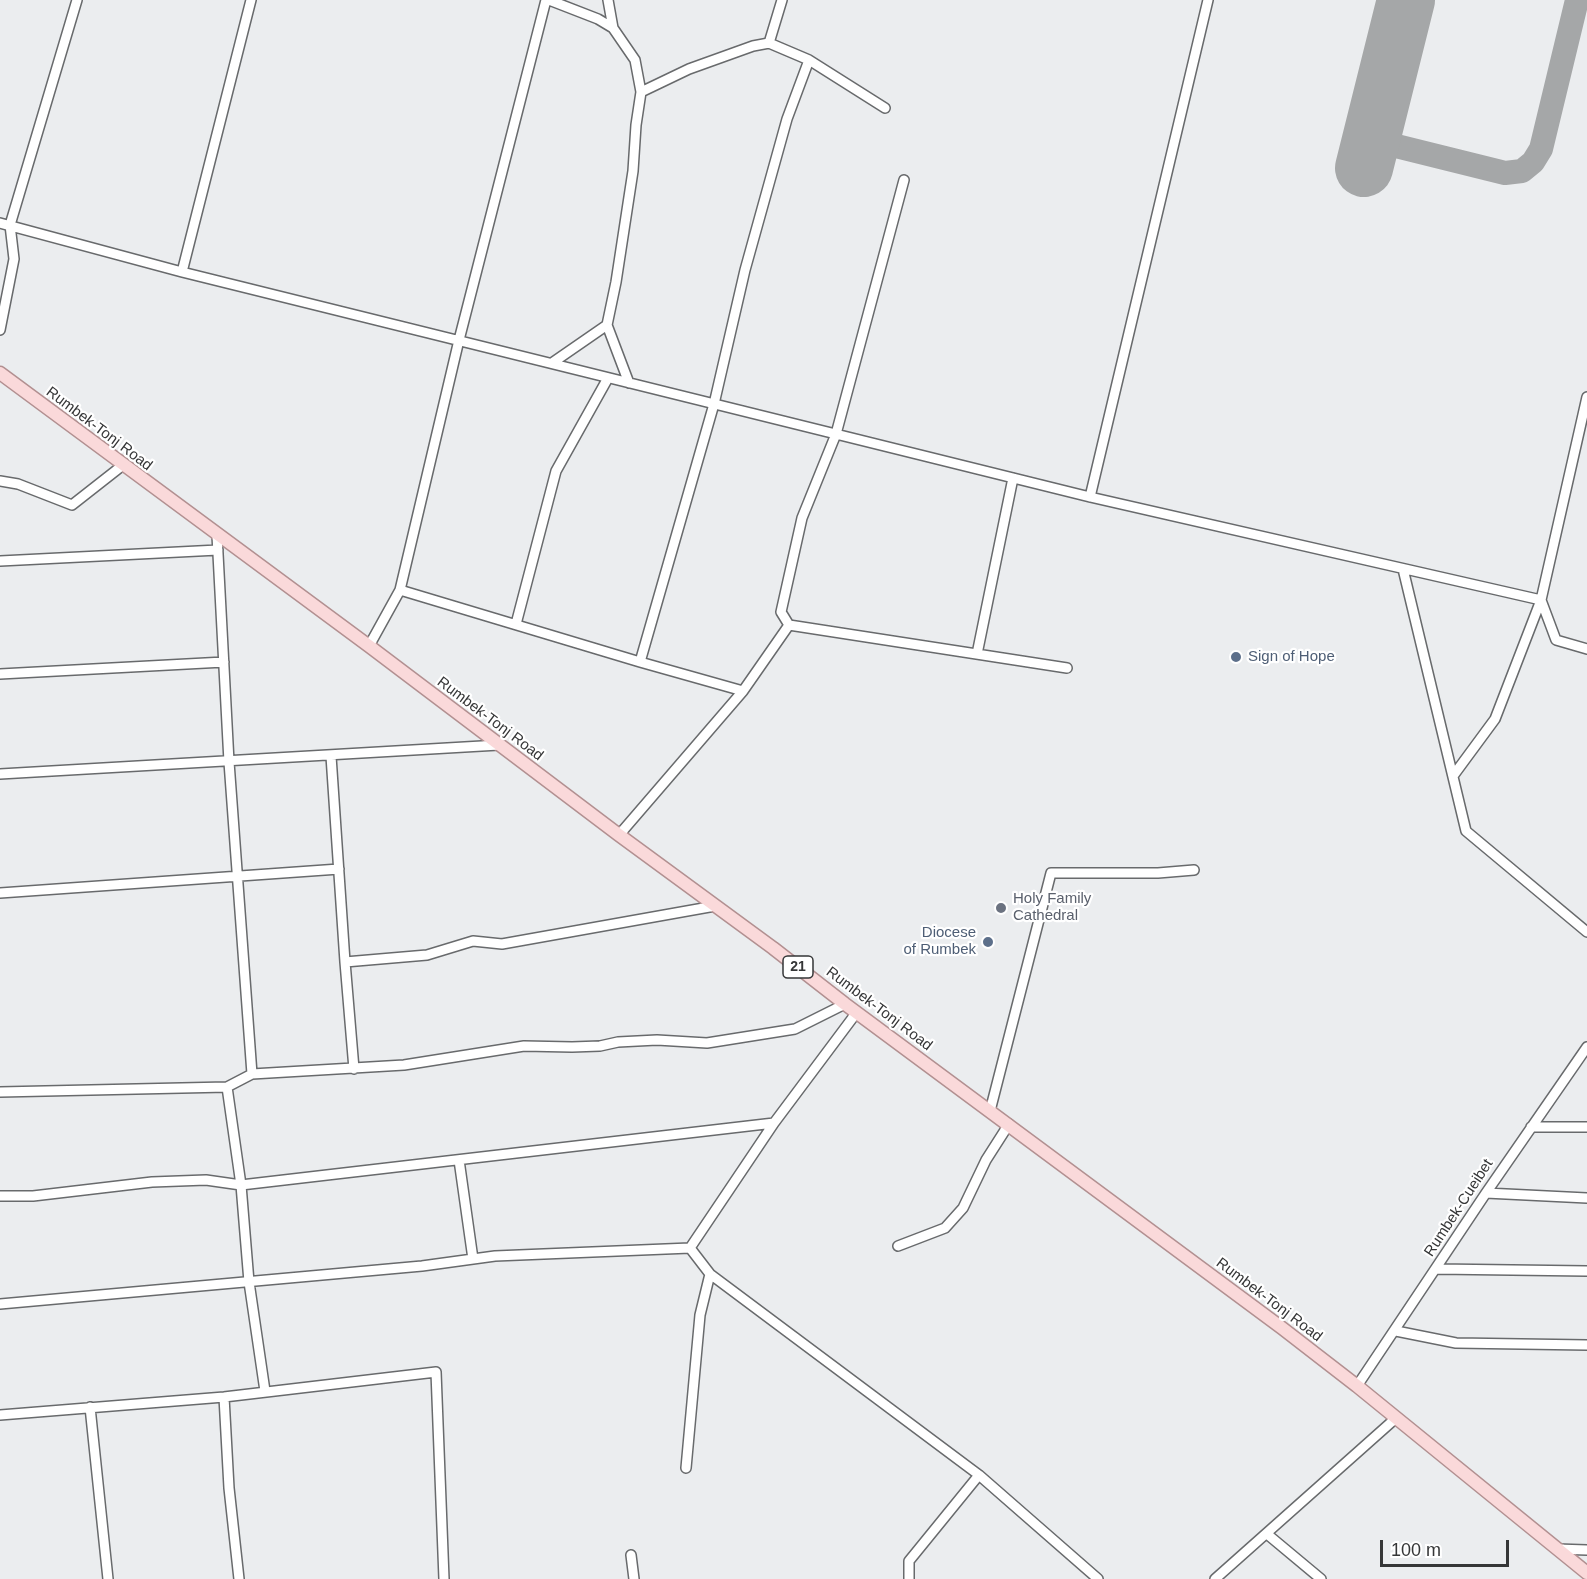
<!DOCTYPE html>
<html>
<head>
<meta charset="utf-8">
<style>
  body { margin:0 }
  #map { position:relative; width:1587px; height:1579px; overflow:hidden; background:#ebedef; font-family:Arial,sans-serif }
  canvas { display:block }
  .scale { position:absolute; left:1380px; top:1540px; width:129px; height:27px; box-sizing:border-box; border:3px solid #353637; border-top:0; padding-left:8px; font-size:18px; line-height:21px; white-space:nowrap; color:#353637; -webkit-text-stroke:4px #fff; paint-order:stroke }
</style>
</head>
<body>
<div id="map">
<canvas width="1587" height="1579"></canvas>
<div class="scale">100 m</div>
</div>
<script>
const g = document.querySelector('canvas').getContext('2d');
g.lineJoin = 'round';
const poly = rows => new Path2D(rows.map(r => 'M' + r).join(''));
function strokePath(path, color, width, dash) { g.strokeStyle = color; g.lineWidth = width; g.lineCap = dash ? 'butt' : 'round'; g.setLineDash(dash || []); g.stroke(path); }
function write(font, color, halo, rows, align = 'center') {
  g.font = font + ' Arial,sans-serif'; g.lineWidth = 4.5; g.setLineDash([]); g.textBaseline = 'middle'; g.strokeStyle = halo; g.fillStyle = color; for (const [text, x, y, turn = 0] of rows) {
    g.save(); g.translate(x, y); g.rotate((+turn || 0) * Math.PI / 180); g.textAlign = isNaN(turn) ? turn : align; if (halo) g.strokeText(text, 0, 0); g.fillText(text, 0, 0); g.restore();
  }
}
const taxiway = poly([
  [1372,140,1505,173,1522,171,1533,162,1541,149,1577,0]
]);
const runway = poly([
  [1364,168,1406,0]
]);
const minor = poly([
  [549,0,598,19,613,28,635,60,641,92,689,69,753,46,769,43],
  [608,0,613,28],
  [782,0,769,43,809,60,885,108],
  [0,223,182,272,1090,497,1541,600],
  [182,272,251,0],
  [607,325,629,383],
  [0,330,14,259,10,225,77,0],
  [552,363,607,325,616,282,633,171,636,125,641,92],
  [0,481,18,484,72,505,123,465],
  [1090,497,1208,0],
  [217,535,229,762,252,1074],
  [0,561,218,550],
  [1403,569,1466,831,1587,932],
  [400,590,640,662,743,691],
  [1541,600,1556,640,1587,649],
  [516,624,556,471,608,378],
  [789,625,781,612,802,518,836,434,904,180],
  [369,646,400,590,459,340,546,0],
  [977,654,1013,478],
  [640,662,714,404,745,270,787,119,809,60],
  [0,674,224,662],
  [331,756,345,962],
  [0,774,499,745],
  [1453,776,1495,719,1541,600,1587,397],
  [619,835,743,691,789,625,1067,668],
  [0,893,339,869],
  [354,1069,345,962,427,955,473,941,502,944,715,906],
  [227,1087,241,1185,249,1282,265,1391],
  [0,1092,227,1087,252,1074,404,1065,524,1046,572,1047,600,1046,618,1042,657,1040,707,1043,795,1029,845,1004],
  [990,1111,1051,873,1158,873,1194,870],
  [1531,1127,1587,1127],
  [459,1160,473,1259],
  [1486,1193,1587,1198],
  [0,1196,33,1196,152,1182,206,1180,241,1185,774,1123,857,1012],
  [898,1246,945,1228,963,1208,986,1160,1009,1124],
  [690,1248,774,1123],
  [1437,1269,1587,1271],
  [0,1304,422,1266,495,1256,690,1248,710,1274,979,1475,1098,1579],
  [1396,1331,1456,1343,1587,1345],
  [1357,1386,1486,1193,1587,1047],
  [224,1397,229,1488,239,1579],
  [90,1407,108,1579],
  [0,1415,224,1397,436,1372,444,1579],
  [686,1468,700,1315,710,1274],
  [1267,1534,1321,1579],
  [1557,1549,1587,1550],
  [631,1555,634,1579],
  [909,1579,909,1561,979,1475],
  [1215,1579,1396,1418]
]);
const major = poly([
  [0,373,369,646,619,835,773,948,845,1004,1282,1328,1357,1386,1587,1573]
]);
const markers = [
  [1236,657,6,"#5c6f8a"],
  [1001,908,6,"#6b7280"],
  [988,942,6,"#5c6f8a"]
];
const shields = [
  [798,967,30]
];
const shieldNames = [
  ["21",798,967]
];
const streetNames = [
  ["Rumbek-Tonj Road",99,429,37],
  ["Rumbek-Tonj Road",490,719,37],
  ["Rumbek-Tonj Road",879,1009,37],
  ["Rumbek-Cueibet",1459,1208,-57],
  ["Rumbek-Tonj Road",1269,1300,37]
];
const serviceNames = [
  ["Sign of Hope",1248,657],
  ["Diocese",976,933,"right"],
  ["of Rumbek",976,950,"right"]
];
const worshipNames = [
  ["Holy Family",1013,899],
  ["Cathedral",1013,916]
];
strokePath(taxiway, '#a5a7a8', 24);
strokePath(runway, '#a5a7a8', 58);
strokePath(minor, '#686a6c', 12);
strokePath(major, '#b29091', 15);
strokePath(minor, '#fff', 9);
strokePath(major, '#fad9da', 12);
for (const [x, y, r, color] of markers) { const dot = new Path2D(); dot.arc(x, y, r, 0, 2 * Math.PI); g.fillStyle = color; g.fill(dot); strokePath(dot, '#fff', 2); }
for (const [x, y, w] of shields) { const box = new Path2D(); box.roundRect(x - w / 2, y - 11, w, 22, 4.5); g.fillStyle = '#fff'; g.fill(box); strokePath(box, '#353637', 1.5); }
write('bold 14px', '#353637', null, shieldNames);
write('15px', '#353637', '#fff', streetNames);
write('15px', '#4e5e75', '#fff', serviceNames, 'left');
write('15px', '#5b616d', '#fff', worshipNames, 'left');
</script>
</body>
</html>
